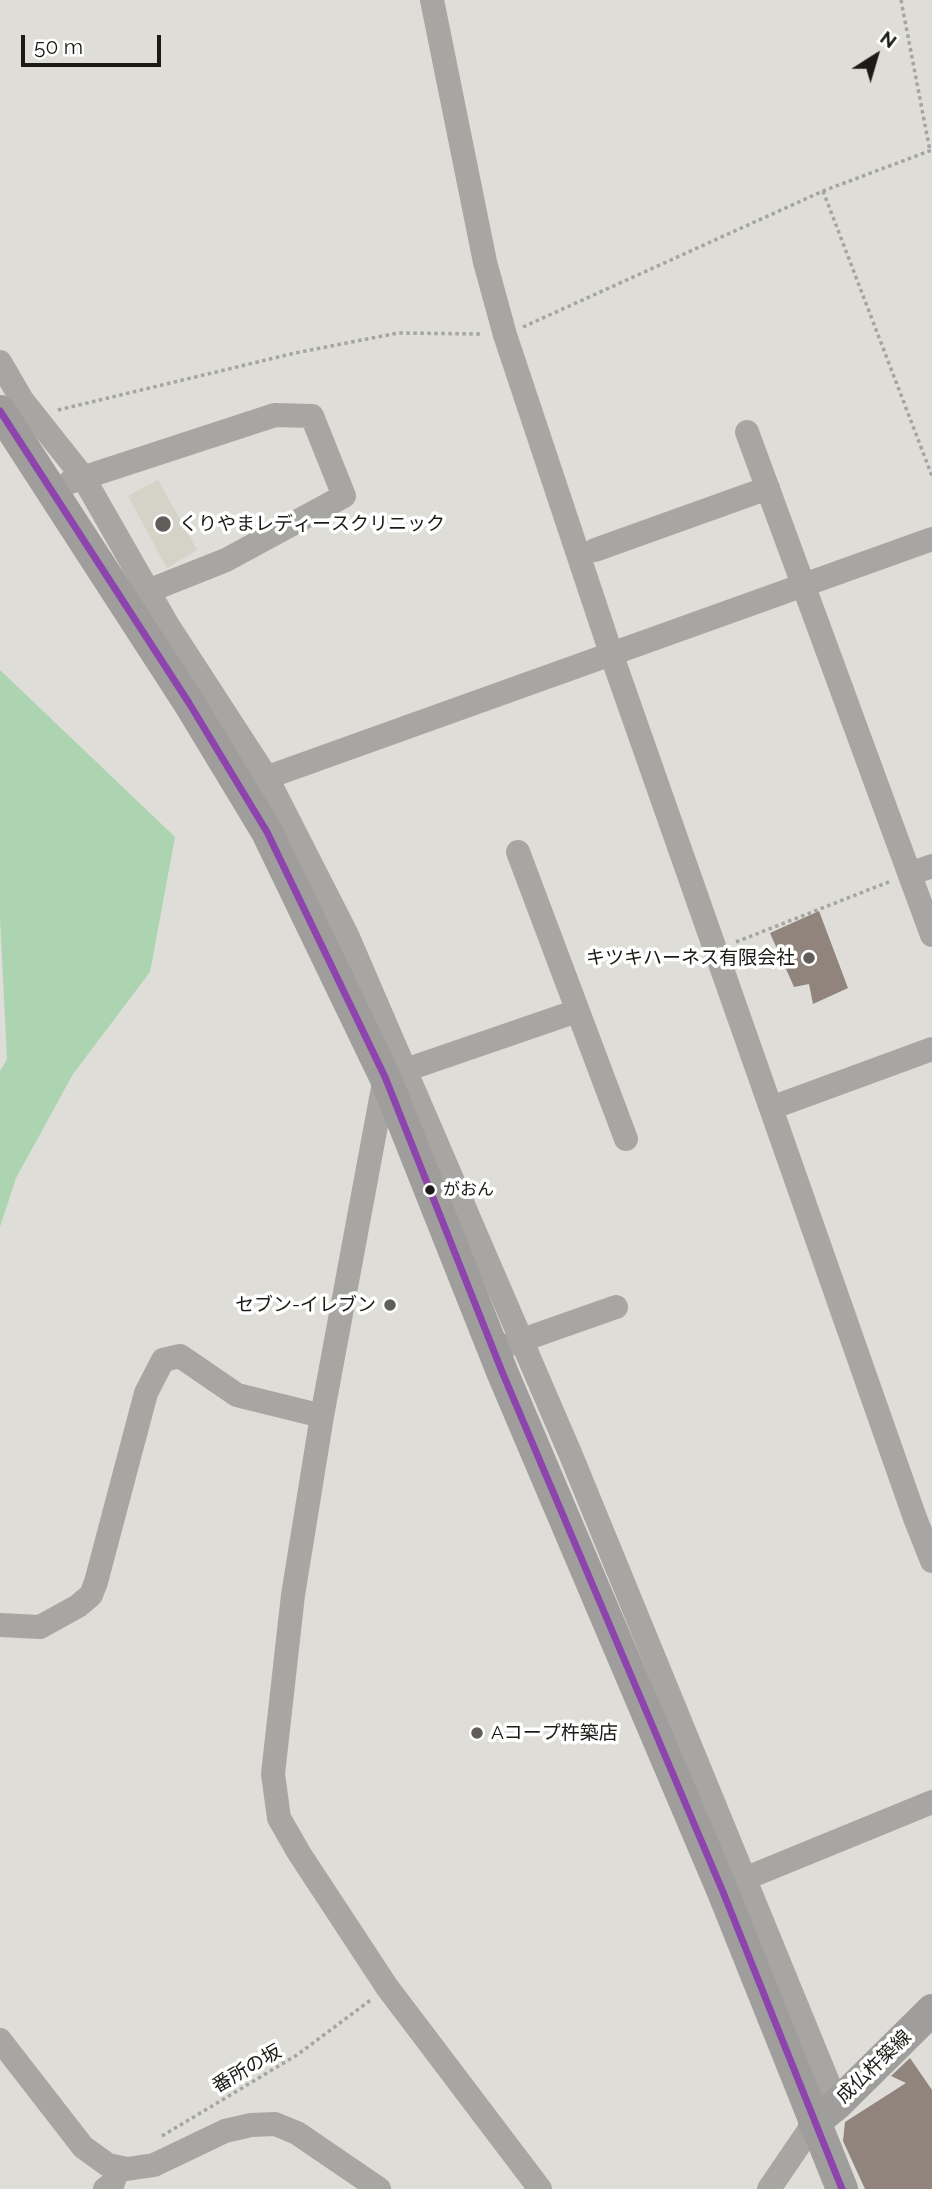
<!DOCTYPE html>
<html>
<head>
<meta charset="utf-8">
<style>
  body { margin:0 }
  #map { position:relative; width:932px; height:2189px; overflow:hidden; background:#deddd8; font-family:Raleway,sans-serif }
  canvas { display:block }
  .north { position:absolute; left:841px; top:21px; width:70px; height:70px; -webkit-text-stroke:5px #fff; paint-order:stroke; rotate:37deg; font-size:19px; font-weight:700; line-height:28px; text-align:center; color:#1b1a16 }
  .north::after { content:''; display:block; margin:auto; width:24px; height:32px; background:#1b1a16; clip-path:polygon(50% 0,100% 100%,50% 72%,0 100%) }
  .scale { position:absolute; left:21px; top:35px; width:140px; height:32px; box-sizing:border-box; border:4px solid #1b1a16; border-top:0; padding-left:9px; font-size:21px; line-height:24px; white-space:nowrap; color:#1b1a16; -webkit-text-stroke:5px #fff; paint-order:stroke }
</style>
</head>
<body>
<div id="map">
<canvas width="932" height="2189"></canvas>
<div class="north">N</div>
<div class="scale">50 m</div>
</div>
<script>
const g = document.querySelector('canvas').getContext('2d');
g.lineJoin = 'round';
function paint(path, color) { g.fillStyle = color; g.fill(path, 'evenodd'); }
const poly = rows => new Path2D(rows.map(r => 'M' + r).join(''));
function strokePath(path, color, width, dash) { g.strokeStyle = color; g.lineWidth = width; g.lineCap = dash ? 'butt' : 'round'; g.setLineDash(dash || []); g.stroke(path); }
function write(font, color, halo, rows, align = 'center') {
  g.font = font + ' Raleway,"Noto Sans JP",sans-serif'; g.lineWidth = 7; g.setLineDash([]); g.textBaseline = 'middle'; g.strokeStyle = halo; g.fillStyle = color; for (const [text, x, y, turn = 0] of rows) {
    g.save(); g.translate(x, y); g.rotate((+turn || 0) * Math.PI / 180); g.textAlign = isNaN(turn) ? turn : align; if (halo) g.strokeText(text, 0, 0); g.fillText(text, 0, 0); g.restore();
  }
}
const built = poly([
  [158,480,197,550,167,568,128,496]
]);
const green = poly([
  [0,670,175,837,150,972,73,1074,16,1178,0,1227,0,1071,7,1059,0,917]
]);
const building = poly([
  [819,911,848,988,813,1004,809,984,794,987,770,933],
  [910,2058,932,2090,932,2189,865,2189,843,2141,845,2122,906,2083,891,2076]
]);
const path = poly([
  [901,0,930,151],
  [823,191,932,476],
  [523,327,823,191,932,150],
  [58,410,295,353,398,333,482,334],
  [736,942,891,881],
  [162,2136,297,2055,372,1999]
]);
const minor = poly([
  [432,0,485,262,505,335,612,656,915,1518,932,1561],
  [0,362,22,400,83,477,167,624,267,778,347,935,570,1453,837,2104],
  [747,432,932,935],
  [70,482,275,415,312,416,344,496,226,560,148,591,134,599],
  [595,550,768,488],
  [254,782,932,539],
  [518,852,626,1139],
  [910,874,932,866],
  [771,1108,932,1049],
  [508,1345,616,1307],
  [322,1416,385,1077,577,1011],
  [0,1625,40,1627,78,1606,91,1595,96,1582,146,1393,163,1360,180,1356,237,1395,322,1416,293,1595,273,1774,279,1818,299,1853,387,1987,540,2189],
  [730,1888,744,1879,932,1802],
  [0,2040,83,2147,108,2165,127,2169,154,2165,225,2131,251,2125,275,2124,297,2133,379,2189],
  [105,2189,113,2183,118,2168],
  [769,2189,814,2123]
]);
const major = poly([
  [0,411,189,703,267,832,385,1077,503,1374,723,1892,842,2189],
  [814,2123,837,2104,932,2010]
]);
const bus1 = poly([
  [0,411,189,703,267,832,385,1077,503,1374,723,1892,842,2189]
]);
const markers = [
  [163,524,9,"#5f5e5a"],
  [809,958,7,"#5f5e5a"],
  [430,1190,6,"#1b1a16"],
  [390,1305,7,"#5f5e5a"],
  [477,1733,7,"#5f5e5a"]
];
const busNames = [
  ["がおん",443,1190]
];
const poiNames = [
  ["くりやまレディースクリニック",179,524],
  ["キツキハーネス有限会社",795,958,"right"],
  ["セブン-イレブン",376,1305,"right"],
  ["Aコープ杵築店",491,1733]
];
const streetNames = [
  ["成仏杵築線",874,2067,-44],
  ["番所の坂",247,2069,-30]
];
paint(built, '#d5d2c7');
paint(green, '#acd4b0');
paint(building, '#91847d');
strokePath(path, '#a4a4a1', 3.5, [3.5, 3.5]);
strokePath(minor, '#a7a6a3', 24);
strokePath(major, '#9f9e9c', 32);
strokePath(bus1, '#8e44ad', 7);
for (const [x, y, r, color] of markers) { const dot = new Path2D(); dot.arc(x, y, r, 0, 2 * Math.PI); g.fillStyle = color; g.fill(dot); strokePath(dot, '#fff', 2.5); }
write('17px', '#1b1a16', '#fff', busNames, 'left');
write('19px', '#1b1a16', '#fff', poiNames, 'left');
write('19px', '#1b1a16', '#fff', streetNames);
</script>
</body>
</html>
